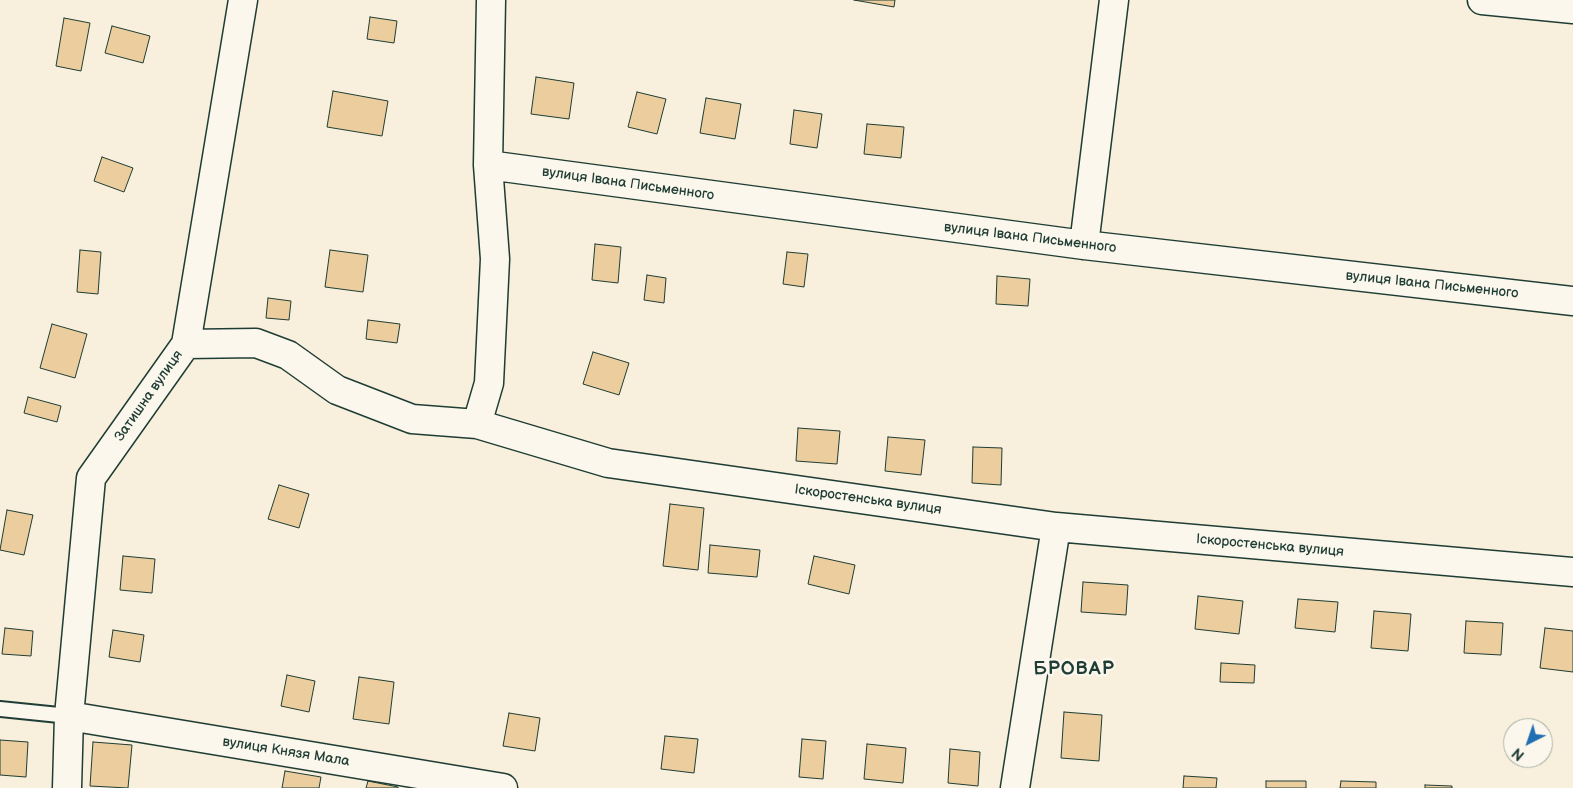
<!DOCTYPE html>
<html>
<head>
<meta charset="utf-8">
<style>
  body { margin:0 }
  #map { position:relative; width:1573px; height:788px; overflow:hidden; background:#f8efdc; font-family:"Balsamiq Sans",sans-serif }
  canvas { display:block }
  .north { position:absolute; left:1503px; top:718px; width:50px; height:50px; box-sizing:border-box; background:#fbf7ec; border:1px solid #a3ada2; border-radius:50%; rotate:221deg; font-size:14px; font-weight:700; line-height:20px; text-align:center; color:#1f3d34 }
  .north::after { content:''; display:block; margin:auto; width:18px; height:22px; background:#1f6fb2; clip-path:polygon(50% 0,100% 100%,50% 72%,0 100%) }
</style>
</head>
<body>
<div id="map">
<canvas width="1573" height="788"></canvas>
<div class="north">N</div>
</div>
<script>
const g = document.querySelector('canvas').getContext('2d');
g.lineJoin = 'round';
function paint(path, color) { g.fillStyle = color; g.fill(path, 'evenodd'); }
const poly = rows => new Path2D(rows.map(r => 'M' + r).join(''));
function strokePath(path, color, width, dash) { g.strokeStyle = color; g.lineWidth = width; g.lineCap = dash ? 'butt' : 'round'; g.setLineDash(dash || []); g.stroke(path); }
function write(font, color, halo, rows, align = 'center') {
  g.font = font + ' "Balsamiq Sans",sans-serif'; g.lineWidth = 5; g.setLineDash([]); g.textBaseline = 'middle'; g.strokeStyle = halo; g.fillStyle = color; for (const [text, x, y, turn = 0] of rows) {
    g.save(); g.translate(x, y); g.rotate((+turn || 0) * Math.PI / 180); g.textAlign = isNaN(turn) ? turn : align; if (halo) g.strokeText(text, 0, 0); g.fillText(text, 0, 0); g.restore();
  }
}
const building = poly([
  [854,0,895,0,894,7,854,0],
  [370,17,397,21,394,43,367,39,370,17],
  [64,18,90,23,81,71,56,66,64,18],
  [112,26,150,36,143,63,105,53,112,26],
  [536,77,574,83,569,119,531,114,536,77],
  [333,91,388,101,382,136,327,127,333,91],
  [637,92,666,99,657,134,628,127,637,92],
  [706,98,741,104,735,139,700,133,706,98],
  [794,110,822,114,817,148,790,144,794,110],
  [867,124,904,127,901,158,864,154,867,124],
  [102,157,133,168,124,192,94,181,102,157],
  [595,244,621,247,618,283,592,280,595,244],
  [80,250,101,252,98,294,77,292,80,250],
  [330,250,368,255,363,292,325,287,330,250],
  [787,252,808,254,804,287,783,284,787,252],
  [647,275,666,278,664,303,644,300,647,275],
  [997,276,1030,279,1028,306,996,304,997,276],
  [268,298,291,301,289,320,266,318,268,298],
  [368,320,400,324,397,343,366,339,368,320],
  [52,324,87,334,75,378,40,368,52,324],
  [593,352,629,363,619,395,583,384,593,352],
  [28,397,61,406,57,422,24,413,28,397],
  [798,428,840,431,837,464,796,461,798,428],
  [888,437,925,440,921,475,885,471,888,437],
  [973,447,1002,448,1001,485,972,483,973,447],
  [279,485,309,494,299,528,268,519,279,485],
  [670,504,704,508,698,570,663,566,670,504],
  [7,510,33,515,24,555,0,550,7,510],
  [710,545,760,550,757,577,708,573,710,545],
  [123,556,155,559,152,593,120,590,123,556],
  [814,556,855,565,849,594,808,584,814,556],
  [1083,582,1128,585,1126,615,1081,612,1083,582],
  [1198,596,1243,601,1239,634,1195,629,1198,596],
  [1298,599,1338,602,1335,632,1295,628,1298,599],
  [1374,611,1411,614,1408,651,1371,648,1374,611],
  [1466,621,1503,623,1501,655,1464,653,1466,621],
  [5,628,33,631,31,656,2,654,5,628],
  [1545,628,1573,631,1573,672,1540,668,1545,628],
  [113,630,144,635,140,662,109,657,113,630],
  [1221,663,1255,665,1254,683,1220,682,1221,663],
  [287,675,315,681,309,712,281,706,287,675],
  [359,677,394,682,389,724,353,719,359,677],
  [1064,712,1102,715,1099,761,1061,758,1064,712],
  [509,713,540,718,535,751,503,746,509,713],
  [665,736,698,739,694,773,661,769,665,736],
  [802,739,826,741,823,779,799,777,802,739],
  [0,740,28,742,26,777,0,775,0,740],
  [93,742,132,745,128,788,90,786,93,742],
  [867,744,906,748,903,783,864,779,867,744],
  [950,749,980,752,978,786,948,783,950,749],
  [285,771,321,777,319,788,282,788,285,771],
  [1184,776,1217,778,1216,788,1183,788,1184,776],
  [368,781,398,787,398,788,366,788,368,781],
  [1266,781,1306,781,1306,788,1266,788,1266,781],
  [1341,781,1376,782,1376,788,1340,788,1341,781],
  [1425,785,1452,786,1452,788,1425,788,1425,785]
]);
const lane = poly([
  [0,709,69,716]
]);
const street = poly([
  [1482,0,1573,9],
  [488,165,1084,245,1573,301],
  [1084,245,1114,0],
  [186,344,256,343,288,355,337,390,412,419,477,424,608,463,1056,527,1573,572],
  [477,424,489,383,495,259,488,165,491,0],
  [69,716,503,788],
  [67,788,69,716,91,478,186,344,243,0],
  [1015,788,1056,527]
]);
const streetNames = [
  ["вулиця Івана Письменного",628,184,8],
  ["вулиця Івана Письменного",1030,238,7],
  ["вулиця Івана Письменного",1432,285,6],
  ["Затишна вулиця",149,396,-55],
  ["Іскоростенська вулиця",868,500,8],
  ["Іскоростенська вулиця",1270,546,5],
  ["вулиця Князя Мала",286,752,9]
];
const districtNames = [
  ["БРОВАР",1074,669]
];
paint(building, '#ebcd9e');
strokePath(building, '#1f3d34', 1);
strokePath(lane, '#1f3d34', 18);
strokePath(street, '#1f3d34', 31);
strokePath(lane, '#fbf7ec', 14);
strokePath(street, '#fbf7ec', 28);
write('14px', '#1f3d34', '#fbf7ec', streetNames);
g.letterSpacing = '1px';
write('bold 19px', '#1f3d34', '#fbf7ec', districtNames);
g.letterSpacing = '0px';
</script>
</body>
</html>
